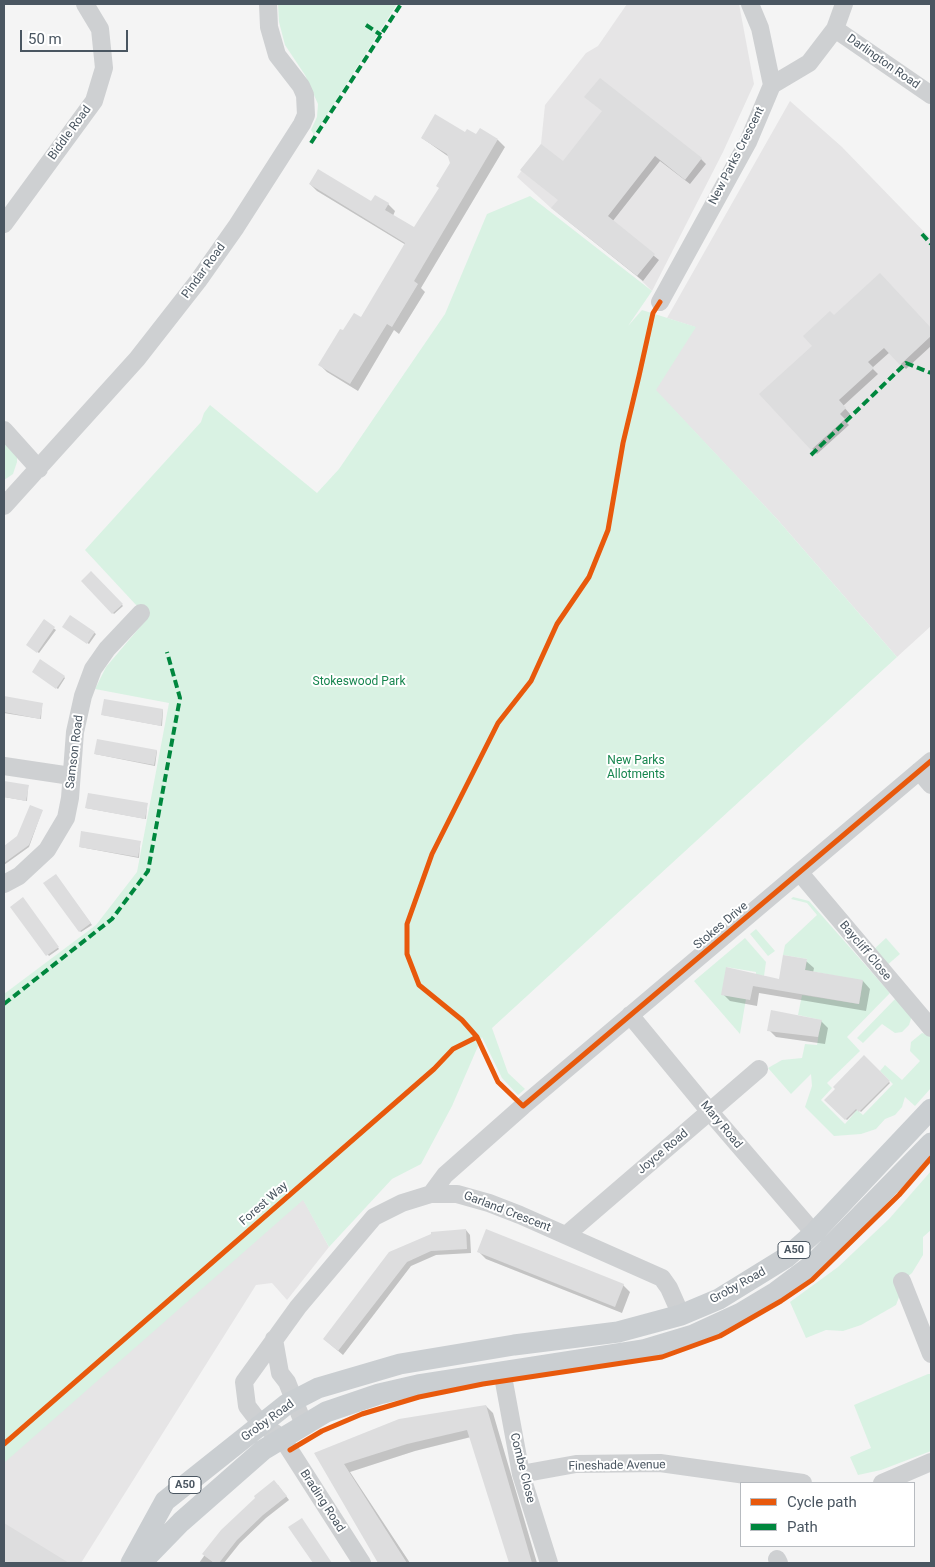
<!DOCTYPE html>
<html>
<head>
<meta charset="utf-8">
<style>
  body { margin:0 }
  #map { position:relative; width:935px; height:1567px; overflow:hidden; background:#f4f4f4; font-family:Roboto,sans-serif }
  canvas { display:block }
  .frame { position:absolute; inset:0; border:5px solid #4a5661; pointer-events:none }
  .legend { position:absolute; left:740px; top:1482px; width:175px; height:65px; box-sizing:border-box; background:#fff; border:1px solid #b7bbc0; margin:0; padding:6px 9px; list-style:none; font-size:15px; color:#4a5661 }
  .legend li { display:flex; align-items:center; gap:10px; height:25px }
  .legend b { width:25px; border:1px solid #b7bbc0 }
  .scale { position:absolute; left:20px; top:30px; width:108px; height:22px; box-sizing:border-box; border:2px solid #4a5661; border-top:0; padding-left:6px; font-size:15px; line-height:18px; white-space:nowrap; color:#4a5661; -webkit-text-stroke:4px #fff; paint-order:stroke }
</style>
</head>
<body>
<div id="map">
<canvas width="935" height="1567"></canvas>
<div class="frame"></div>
<ul class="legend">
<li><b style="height:6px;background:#e8590c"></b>Cycle path</li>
<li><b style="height:6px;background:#00873e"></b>Path</li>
</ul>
<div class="scale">50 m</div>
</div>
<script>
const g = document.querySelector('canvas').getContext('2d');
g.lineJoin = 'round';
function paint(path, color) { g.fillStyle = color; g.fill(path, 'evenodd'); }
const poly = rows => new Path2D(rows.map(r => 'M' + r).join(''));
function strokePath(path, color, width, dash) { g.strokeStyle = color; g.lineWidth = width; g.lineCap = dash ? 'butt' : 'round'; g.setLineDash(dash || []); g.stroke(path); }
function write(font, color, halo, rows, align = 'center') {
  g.font = font + ' Roboto,sans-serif'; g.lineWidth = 4; g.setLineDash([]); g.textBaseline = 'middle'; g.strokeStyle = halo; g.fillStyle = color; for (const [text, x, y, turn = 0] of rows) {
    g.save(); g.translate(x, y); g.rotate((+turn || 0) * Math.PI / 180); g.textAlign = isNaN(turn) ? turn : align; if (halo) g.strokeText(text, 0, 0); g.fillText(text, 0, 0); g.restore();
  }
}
const education = poly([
  [627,4,739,4,754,84,723,152,652,291,637,276,551,208,517,177,541,144,545,105,586,53,598,46],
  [790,101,842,147,931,239,931,626,897,657,777,519,655,390,695,327,667,318],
  [303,1199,329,1247,287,1300,272,1283,256,1285,81,1563,4,1563,4,1459]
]);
const green = poly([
  [278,4,397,4,314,135,311,130,317,117,318,104,305,75,285,45,279,22],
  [530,196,652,291,628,326,642,310,696,327,656,390,777,519,897,657,492,1028,508,1073,525,1089,518,1095,502,1078,482,1037,452,1106,421,1164,392,1179,329,1247,303,1200,4,1463,4,994,96,925,137,872,169,703,95,689,106,667,146,620,137,606,85,550,201,422,204,413,210,405,317,493,339,469,445,314,487,214],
  [4,440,17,456,17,462,13,474,4,480],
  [793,897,809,901,890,993,847,1037,860,1051,827,1083,832,1088,821,1100,845,1124,857,1110,863,1115,893,1084,880,1071,885,1065,902,1080,920,1061,910,1051,911,1042,922,1033,931,1036,931,1088,915,1106,905,1097,902,1107,895,1115,885,1119,876,1129,861,1134,834,1136,805,1107,812,1086,811,1074,791,1094,768,1068,782,1060,802,1058,805,1044,817,1045,821,1020,798,1015,802,995,859,1004,863,981,805,970,807,959,783,955,785,945,817,915,807,903,791,899],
  [756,929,775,951,768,956,750,934],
  [745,938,766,962,764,976,756,975,756,972,726,967,746,999,740,1034,694,981],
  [886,938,900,954,885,967,872,951],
  [896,998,912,1016,909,1025,902,1032,895,1033,882,1024,863,1043,857,1038],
  [931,1171,931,1230,923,1237,923,1255,912,1273,897,1285,901,1292,896,1305,861,1325,843,1331,826,1330,806,1338,790,1302,838,1267,889,1219],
  [928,1374,931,1374,931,1451,881,1470,858,1475,850,1457,871,1448,854,1405]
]);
const shadow = poly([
  [603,112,701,159,706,164,690,184,660,161,612,222,659,260,643,281,558,213,563,163],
  [465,133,498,140,505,147,421,288,425,292,399,334,394,330,358,391,327,372,320,365,343,332,361,319,406,245,317,191,310,184,372,203,388,204,395,211,393,216,415,229,441,189,451,163,449,157,422,138],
  [880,275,931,329,931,346,906,369,890,352,872,368,878,374,843,406,850,414,844,420,849,425,817,454,761,394,813,346,834,317],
  [91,572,123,606,114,614,83,581],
  [70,616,96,634,89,644,65,628],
  [44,621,56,630,39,653,29,646],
  [35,673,64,677,65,678,58,689],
  [4,697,42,704,41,719,4,713],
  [163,710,162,726,103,715],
  [157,751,155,766,95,754],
  [4,782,28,786,27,801,4,797],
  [147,804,146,819,86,808],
  [42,811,29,847,4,865,4,847,18,837],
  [140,843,139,858,80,847],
  [57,877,92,925,81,932,80,931],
  [24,900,59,949,49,956,12,907],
  [806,961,814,968,813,973,863,981,870,989,866,1011,759,993,757,1006,730,1001,723,994,727,968,780,980],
  [821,1021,828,1028,825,1044,776,1037,769,1030],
  [864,1057,890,1083,861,1112,858,1109,847,1120,826,1100],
  [466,1230,470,1235,471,1253,436,1255,411,1266,343,1355,324,1339,390,1253],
  [479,1252,623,1285,630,1292,622,1313,486,1259],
  [486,1406,493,1413,537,1563,510,1563,471,1437,415,1451,350,1472,410,1563,379,1563,315,1453],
  [278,1485,289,1500,266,1518,240,1543,224,1563,199,1563,222,1531],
  [4,1524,58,1558,63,1563,4,1563]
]);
const building = poly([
  [600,78,702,158,685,180,655,156,608,216,655,254,637,276,551,208,558,200,520,170,541,144,563,161,602,111,584,97],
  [435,114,465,132,467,129,476,134,480,128,498,139,414,281,418,284,392,327,387,324,350,384,318,365,340,329,343,330,354,313,361,317,405,243,309,184,318,169,371,201,375,195,389,203,385,210,414,227,439,188,436,186,450,163,447,154,421,138],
  [880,273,931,328,931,336,900,365,884,348,868,362,874,368,839,400,846,408,840,414,845,419,811,450,759,394,812,346,803,336,830,311,834,315],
  [91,571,123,604,112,614,81,581],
  [70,615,95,632,87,644,62,627],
  [44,619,55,627,37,653,26,645],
  [40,659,65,676,56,689,32,672],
  [4,696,43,703,40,719,4,712],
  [104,699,163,709,161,726,101,715],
  [97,739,157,750,154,765,94,754],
  [4,781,29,785,26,801,4,797],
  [88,793,148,803,145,819,85,808],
  [30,805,43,810,29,845,4,863,4,846,17,836],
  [81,831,141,841,138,857,79,847],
  [56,874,91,923,79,932,43,883],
  [23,897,59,947,46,956,10,907],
  [783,955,807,959,805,970,863,980,859,1004,753,986,750,1000,721,995,726,967,779,979],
  [771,1010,822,1020,818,1037,767,1031],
  [864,1055,890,1081,859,1112,856,1109,845,1120,824,1100,835,1089,833,1087],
  [466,1229,467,1249,431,1251,407,1262,338,1351,323,1339,389,1252,431,1234,431,1232],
  [486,1229,624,1284,615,1307,477,1252],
  [486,1405,532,1563,509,1563,467,1430,407,1444,344,1464,407,1563,378,1563,314,1453,399,1419],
  [274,1480,287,1496,263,1515,237,1540,219,1563,214,1563,202,1554,221,1530,255,1498,254,1496],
  [302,1518,332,1563,313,1563,288,1527],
  [4,1523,69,1563,4,1563]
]);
const minor = poly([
  [750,4,760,28,772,85],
  [835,29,931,95],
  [4,224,94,101,104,68,100,29,85,4],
  [660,302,748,142,772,85,809,63,835,29,844,4],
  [4,430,39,469],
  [4,506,137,359,198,281,236,227,302,124,306,115,305,95,301,86,277,55,269,27,268,4],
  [4,766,71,776],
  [919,771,931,785],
  [800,873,931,1028],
  [4,884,19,876,47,850,66,818,70,798,75,732,83,696,93,669,107,649,141,613],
  [630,1015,710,1112,814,1233],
  [431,1194,445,1175,523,1106,931,761],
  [566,1235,759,1069],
  [902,1281,931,1354],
  [274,1339,280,1373,287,1382,304,1425],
  [502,1371,521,1474,549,1563],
  [521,1474,576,1464,660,1463,803,1483],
  [882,1483,931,1462],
  [777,1559,779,1563],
  [362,1563,282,1438,260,1423,247,1406,244,1382,298,1307,374,1217,402,1203,431,1194,457,1194,489,1203,520,1215,662,1278,669,1288,681,1315]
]);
const major = poly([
  [131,1563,165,1501,287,1404,318,1388,400,1364,514,1345,618,1332,681,1315,719,1299,787,1257,814,1233,931,1109],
  [141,1563,181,1522,263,1450,326,1412,379,1394,418,1385,643,1350,693,1335,741,1313,776,1292,812,1265,931,1143]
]);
const quiet = poly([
  [366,25,381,35],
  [311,143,401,4],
  [922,234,931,244],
  [811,455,906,363,931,373],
  [4,1004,112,919,148,871,180,698,167,652]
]);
const cycleway = poly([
  [660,302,653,313,639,376,623,443,608,530,589,577,557,624,531,681,498,723,432,854,407,924,407,954,419,985,462,1020,477,1037,498,1082,523,1106,931,761],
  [4,1444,434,1069,453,1049,477,1037],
  [290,1450,322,1431,362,1414,419,1397,483,1384,662,1357,720,1336,781,1301,812,1280,899,1195,931,1158]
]);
const shields = [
  [794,1250,32],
  [185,1485,32]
];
const shieldNames = [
  ["A50",794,1250],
  ["A50",185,1485]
];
const streetNames = [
  ["Darlington Road",883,62,35],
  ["Biddle Road",70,133,-54],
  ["New Parks Crescent",737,156,-63],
  ["Pindar Road",204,271,-54],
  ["Samson Road",75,752,-83],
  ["Stokes Drive",721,926,-40],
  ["Baycliff Close",865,951,50],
  ["Mary Road",721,1125,50],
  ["Joyce Road",663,1152,-40],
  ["Forest Way",264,1204,-41],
  ["Garland Crescent",507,1212,21],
  ["Groby Road",738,1286,-29],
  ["Groby Road",268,1421,-36],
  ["Fineshade Avenue",617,1466,-1],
  ["Combe Close",522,1468,76],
  ["Brading Road",322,1501,57]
];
const parkNames = [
  ["Stokeswood Park",359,682],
  ["New Parks",636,761],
  ["Allotments",636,775]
];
paint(education, '#e6e5e6');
paint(green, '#d9f2e3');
paint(shadow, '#0003');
paint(building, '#ddddde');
strokePath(minor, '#ced0d2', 18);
strokePath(major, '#caced1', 21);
strokePath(quiet, '#00873e', 4, [8, 4]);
strokePath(cycleway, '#e8590c', 5);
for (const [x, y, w] of shields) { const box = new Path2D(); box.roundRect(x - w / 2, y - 8.5, w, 17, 4); g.fillStyle = '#fff'; g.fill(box); strokePath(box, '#4a5661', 1); }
write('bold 11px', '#4a5661', null, shieldNames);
write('12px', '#4a5661', '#fff', streetNames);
write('12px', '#17864f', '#fff', parkNames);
</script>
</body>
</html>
